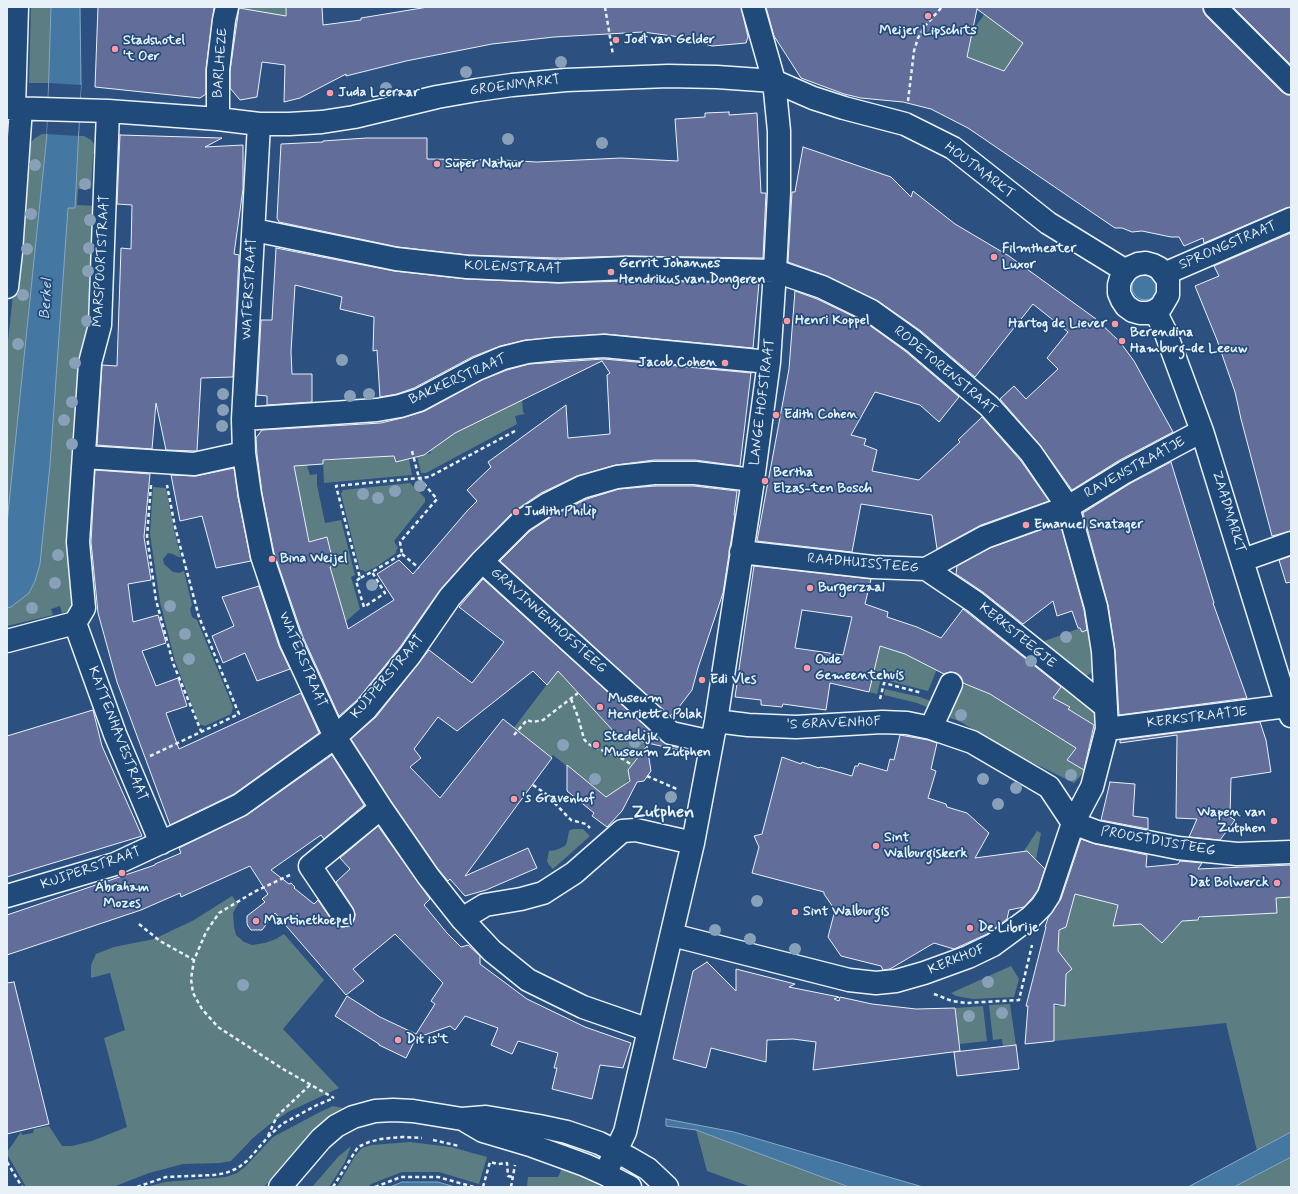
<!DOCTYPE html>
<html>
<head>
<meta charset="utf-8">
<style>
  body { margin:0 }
  #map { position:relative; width:1298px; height:1194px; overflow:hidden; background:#2c5180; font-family:Mynerve,sans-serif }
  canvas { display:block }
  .frame { position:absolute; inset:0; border:8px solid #e8f1f8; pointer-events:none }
</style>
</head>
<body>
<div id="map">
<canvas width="1298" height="1194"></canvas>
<div class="frame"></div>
</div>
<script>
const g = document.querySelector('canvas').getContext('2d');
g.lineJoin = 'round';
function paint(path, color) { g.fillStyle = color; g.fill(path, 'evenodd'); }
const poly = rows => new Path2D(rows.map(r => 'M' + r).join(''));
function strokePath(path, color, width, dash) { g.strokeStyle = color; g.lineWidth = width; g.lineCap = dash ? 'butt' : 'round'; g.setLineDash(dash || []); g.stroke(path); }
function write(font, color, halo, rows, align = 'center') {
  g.font = font + ' Mynerve,sans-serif'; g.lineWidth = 3.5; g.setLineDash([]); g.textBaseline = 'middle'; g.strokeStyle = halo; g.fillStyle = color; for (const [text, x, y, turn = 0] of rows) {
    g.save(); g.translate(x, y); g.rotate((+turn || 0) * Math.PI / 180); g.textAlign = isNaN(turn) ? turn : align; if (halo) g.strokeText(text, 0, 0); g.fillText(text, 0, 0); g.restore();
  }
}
const green = poly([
  [31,7,51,7,49,83,29,83],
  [244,7,286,7,284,26,244,9],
  [990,7,1002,7,993,21,1023,43,1002,75,988,65,967,57,972,31],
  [42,134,47,134,7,523,7,351,28,152,32,141,35,138],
  [78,136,84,136,91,140,94,144,97,154,93,154,91,189,78,189,77,205,98,206,73,610,62,613,60,606,51,609,53,615,7,626,7,608,11,607,68,207,75,208],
  [522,398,523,412,525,414,515,416,517,424,426,473,421,473,417,456,431,453,429,446],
  [291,446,315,464,307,466,310,475,317,474,317,485,325,523,341,520,355,575,351,577,360,609,344,623,341,605,330,567,334,566,327,538,307,542,306,527,302,503,298,503],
  [394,455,396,462,409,459,412,475,324,483,323,461],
  [410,483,425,498,425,502,394,541,398,548,396,551,396,553,376,567,365,572,363,570,360,570,341,494,343,490],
  [153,487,166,488,174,530,181,557,178,557,173,554,168,553,163,559,164,564,173,572,179,573,184,571,192,605,190,609,192,617,197,620,233,707,231,714,205,726,199,724,175,661,160,602,150,534],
  [1094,623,1100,668,1083,678,1042,642],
  [880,646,905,654,937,669,928,691,881,679,877,694,869,692],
  [564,662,562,676,618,736,645,738,645,748,649,752,631,777,624,785,618,789,609,800,553,755,551,757,510,733],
  [1065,682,1100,710,1099,728,1068,709,1069,707,1053,698],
  [965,684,990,694,1015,709,1038,725,1039,723,1076,747,1067,760,1085,771,1074,783,1017,755,959,721,950,718,949,716],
  [885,689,920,697,930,701,927,707,917,703,884,695],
  [573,829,583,829,590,836,553,869,549,865,547,861,549,851,556,850,565,846,567,842,569,831],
  [1037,831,1041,833,1036,859,1034,857,1032,861,1020,857],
  [1075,894,1118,905,1116,910,1118,913,1115,915,1113,926,1148,923,1149,931,1153,935,1158,935,1159,941,1165,941,1165,935,1173,922,1198,920,1205,916,1276,913,1276,898,1291,897,1291,1132,1257,1151,1226,1023,1054,1041,1054,1006,1064,1006,1064,976,1069,972,1070,966,1066,961,1057,960,1059,930,1066,927],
  [232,896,238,904,233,913,234,927,236,935,244,942,252,945,265,943,276,939,284,934,324,980,283,1029,339,1088,288,1112,270,1124,253,1138,231,1161,220,1163,183,1164,149,1173,113,1187,26,1187,7,1154,7,1152,21,1132,22,1135,33,1133,34,1129,49,1126,62,1146,72,1146,92,1141,127,1127,104,1038,125,1030,110,973,91,978,91,965,96,954,114,947,154,939,194,920],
  [1011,966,1019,979,1014,997,973,999,956,996,951,993],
  [1010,1004,1016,1045,1003,1046,1002,1039,993,1040,989,1005],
  [983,1006,987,1041,959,1044,955,1008],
  [333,1106,343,1108,332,1114,319,1124,264,1187,146,1187,165,1182,226,1177,237,1173,245,1167,273,1137,320,1112],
  [696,1130,849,1187,751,1187,707,1171],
  [410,1142,451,1147,487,1157,479,1184,439,1172,402,1172,371,1184,368,1187,337,1187,355,1156,362,1148,372,1145],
  [351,1146,345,1162,329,1187,312,1187,338,1157],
  [1291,1157,1291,1187,1234,1187],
  [562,1168,581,1177,601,1187,527,1187,528,1177,558,1177]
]);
const water = poly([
  [51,7,80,7,81,85,75,208,68,208,50,465,40,564,35,581,29,593,11,607,7,608,7,523,47,134,51,7],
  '1132 287a13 13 0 1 1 26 0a13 13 0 1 1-26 0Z',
  [666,1119,734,1132,923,1187,849,1187,696,1130,666,1126,666,1119],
  [1291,1132,1291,1157,1234,1187,1188,1187,1291,1132],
  [402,1182,438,1182,455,1187,390,1187,402,1182]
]);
const pier = poly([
  [49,83,81,85,78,136,47,134]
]);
const building = poly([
  [98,7,214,7,206,69,206,94,200,98,95,87,98,7],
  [286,7,322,7,323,25,361,20,361,18,428,7,741,7,748,37,746,43,712,46,680,37,643,32,554,37,492,44,406,61,346,76,346,74,300,98,284,102,285,65,262,62,257,97,240,100,230,88,230,71,239,8,286,16,286,7],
  [766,7,1203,7,1203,11,1206,16,1282,92,1287,95,1291,95,1291,207,1286,208,1204,243,1203,238,1184,246,1179,237,1171,237,1142,231,1132,232,1122,228,1115,228,968,128,931,109,903,102,861,98,844,94,801,78,774,36,766,7],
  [977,9,1023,43,1004,71,967,57,977,9],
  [1233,7,1291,7,1291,65,1233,7],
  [729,112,729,115,757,113,761,193,766,193,763,258,626,256,559,258,468,255,398,247,279,222,277,218,281,144,323,142,323,141,366,138,427,138,427,159,502,160,537,162,621,158,678,161,675,119,705,117,705,113,729,112],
  [120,135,222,138,205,147,243,145,243,189,234,254,239,255,233,377,201,378,197,451,166,450,156,403,152,449,97,445,102,365,117,366,121,248,131,249,132,205,117,204,120,135],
  [803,147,891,177,911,197,913,191,955,224,1009,256,1096,319,1120,342,1134,361,1173,432,1118,461,1072,490,1040,445,1000,399,1014,386,1026,399,1058,369,1047,358,1068,332,1033,304,975,377,921,331,878,301,827,276,788,262,792,192,795,192,803,147],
  [1291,233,1291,531,1272,536,1241,419,1235,392,1217,340,1195,286,1219,276,1214,266,1291,233],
  [276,248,394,271,466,279,558,283,626,281,759,283,753,348,605,334,526,340,500,346,472,357,414,388,397,394,380,397,377,350,373,351,374,317,340,309,342,297,295,285,291,352,292,374,312,374,312,402,267,405,267,396,257,395,261,320,272,320,276,248],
  [795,291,817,299,865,322,905,351,959,397,939,422,920,405,875,392,851,435,866,439,864,445,877,450,872,471,919,480,960,442,958,440,982,417,1021,461,1049,501,981,525,937,549,932,515,861,504,852,552,757,541,789,369,795,291],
  [604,359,751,373,740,466,695,460,654,460,616,465,577,476,541,493,513,512,473,553,440,590,400,647,357,700,339,716,303,637,274,553,262,493,257,454,256,438,262,430,381,423,402,418,425,411,482,380,507,370,529,364,604,359],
  [602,361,610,373,607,375,610,434,568,438,566,405,488,462,491,467,467,490,477,501,467,511,413,574,399,560,377,574,394,600,348,629,330,567,334,566,327,537,309,542,294,466,323,464,323,460,374,457,394,456,396,462,424,455,455,433,602,361],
  [1171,462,1214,603,1213,603,1247,698,1119,715,1115,650,1108,605,1083,513,1131,483,1171,462],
  [234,468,238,497,251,561,216,568,202,516,180,521,171,475,196,476,234,468],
  [95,470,150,474,144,537,151,580,128,584,133,622,158,615,166,643,142,651,156,686,178,678,187,706,166,713,179,749,301,693,319,733,234,794,170,825,117,682,98,613,91,542,95,470],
  [655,486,694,486,737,491,734,515,735,515,723,593,698,668,692,690,679,707,670,716,500,561,530,531,554,515,587,499,619,489,655,486],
  [1060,523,1084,610,1087,630,1082,632,1080,628,1078,628,1072,611,1057,616,1053,601,1023,624,983,592,956,574,957,566,990,548,1060,523],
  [1291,556,1291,582,1286,583,1279,560,1291,556],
  [754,566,871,579,865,604,888,612,887,617,917,627,941,638,963,609,1061,687,1053,698,1070,707,1068,709,1094,725,1084,770,1067,760,1076,748,990,694,963,683,961,677,956,673,950,672,944,674,905,654,880,646,869,692,830,683,826,710,783,704,782,707,772,706,761,705,761,700,735,697,754,566],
  [802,610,852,617,843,655,795,648,802,610],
  [483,579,663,742,668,745,680,748,686,752,618,736,558,671,547,685,533,671,457,731,438,717,414,749,421,758,410,767,440,798,503,719,552,758,465,876,528,848,537,868,486,890,465,896,450,879,448,881,438,869,391,801,351,739,376,717,429,650,472,683,504,642,459,607,483,579],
  [259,586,279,646,290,669,257,681,245,653,223,663,212,636,234,626,222,597,259,586],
  [93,710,102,746,142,836,7,877,7,736,93,710],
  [1260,722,1266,740,1271,772,1231,778,1230,817,1235,820,1220,840,1189,837,1197,819,1176,818,1177,735,1120,743,1120,740,1260,722],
  [900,735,928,740,937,743,931,769,936,771,928,798,946,804,947,807,967,813,989,833,975,858,1027,851,1045,869,1038,890,1032,898,1024,907,1009,910,1007,919,987,934,954,949,934,943,890,969,883,970,881,966,841,956,828,937,835,910,824,894,824,892,752,873,759,847,754,836,762,834,782,757,801,764,802,762,819,768,820,767,852,776,855,766,858,766,859,763,887,771,890,759,894,760,900,735],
  [647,746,651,771,644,781,637,782,622,811,607,827,592,816,594,813,567,791,567,765,606,797,630,781,628,770,647,746],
  [332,755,364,805,324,839,321,835,271,870,289,884,291,883,295,887,294,888,314,904,318,900,333,922,337,926,343,927,350,926,354,920,355,914,353,908,336,882,350,869,340,858,378,826,430,899,424,905,447,933,461,947,468,945,480,956,480,964,527,999,585,1027,631,1043,623,1068,600,1065,592,1099,552,1089,557,1068,554,1068,558,1053,518,1041,512,1054,491,1045,498,1028,465,1016,455,1030,450,1026,416,1038,406,1058,379,1045,379,1044,335,1016,347,996,380,1017,416,1034,435,1004,431,1001,443,983,395,934,353,969,364,981,346,995,275,913,262,930,251,930,248,926,247,923,247,916,265,902,262,899,268,894,250,866,181,897,180,893,141,910,7,955,7,915,155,865,155,864,181,853,179,848,247,815,332,755],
  [1110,782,1135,784,1133,816,1148,818,1148,829,1101,820,1110,782],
  [1081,839,1095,844,1147,855,1146,867,1178,864,1180,861,1202,863,1198,869,1291,865,1291,897,1276,898,1277,913,1199,917,1198,920,1182,921,1162,943,1141,924,1113,926,1118,905,1075,894,1066,927,1059,930,1058,951,1072,969,1066,974,1065,1006,1054,1004,1054,1041,1025,1044,1028,1006,1026,1006,1046,927,1045,927,1048,918,1061,899,1081,839],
  [707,962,736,991,736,969,795,984,789,987,839,997,834,999,839,1001,840,997,872,1004,916,1009,955,1008,960,1051,813,1070,816,1042,793,1039,767,1040,766,1062,711,1048,706,1068,673,1059,693,971,707,962],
  [14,982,49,1124,7,1134,7,983,14,982],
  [1016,1045,1019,1069,957,1076,954,1052,1016,1045]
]);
const path = poly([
  [605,7,613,55],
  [908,101,914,51,918,38,925,26,942,7],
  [412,451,419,478,437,499,400,542,402,554,372,572,360,578,336,486,419,478,429,477,515,431],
  [151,485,147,536,156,600,173,663,201,731],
  [402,554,419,568],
  [360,578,356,581,364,607,385,593,372,572],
  [571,699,578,717,584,739,587,743,592,746,623,759,632,765],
  [880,699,884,683,922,693],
  [514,735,527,720,533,722,543,720,578,693],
  [150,756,239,714,199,617,175,527,167,485],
  [647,776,679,790],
  [533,785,546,794,571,820,586,824,590,828],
  [290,875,254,892,219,913,206,932,194,960,191,979,193,993,202,1009,218,1027,283,1069,334,1098],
  [139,924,160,941,194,960],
  [934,994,952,1001,966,1003,1019,1000,1032,945],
  [268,1136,277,1116,310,1085],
  [433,1140,459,1146],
  [7,1162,22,1187],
  [137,1187,166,1177,214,1175,226,1173,238,1168,248,1160,268,1137,282,1124,317,1105,334,1098],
  [333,1187,358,1147,369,1142,381,1139,402,1137,422,1138],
  [375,1187,401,1177,438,1177,474,1187],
  [483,1187,490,1162,498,1164,507,1163,508,1176,513,1177],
  [511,1187,515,1165]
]);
const minor = poly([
  [1215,7,1291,83],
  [7,108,108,111,218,119,259,124,289,124,322,122,354,117,437,97,477,90,512,85,566,80,668,76,717,77,774,81,813,98,844,108,905,124,953,148,1048,223,1126,271],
  [14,108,17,7],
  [218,119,218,70,224,20,227,7],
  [259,124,243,419,244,453,250,495,262,556,291,642,335,737,381,808,428,876,462,919,492,951,528,980,583,1007,649,1030],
  [254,230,396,259,467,267,559,271,626,268,775,271,822,287,871,311,913,341,989,406,1031,453,1068,507,1096,607,1103,651,1107,729,1092,787,1073,823,1049,895,1042,906,1031,917,993,945,968,957,924,973,896,981,876,983,849,980,672,935],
  [1164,274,1291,219],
  [7,287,11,252,21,108],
  [1155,311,1148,313,1140,313,1133,311,1126,306,1122,300,1119,293,1119,285,1121,278,1126,271,1131,267,1138,264,1146,263,1153,265,1159,268,1168,280,1168,295,1161,307,1155,311,1165,331,1202,431,1287,706,1291,716],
  [243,419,377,410,400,406,419,400,477,369,503,358,527,352,556,349,604,346,769,362],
  [84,457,194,464,244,453],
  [741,552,873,567,926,569,985,537,1068,507,1125,472,1202,431],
  [1243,560,1291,543],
  [482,561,552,625,671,733,712,742],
  [926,569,975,602,1106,707],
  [75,623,84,608,78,542,90,363,100,325,108,111],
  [7,641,75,623,115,734,161,843],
  [716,721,748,725,796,727,882,722,907,723,931,728,972,742,1049,787,1073,823],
  [931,728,951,684],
  [1107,729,1287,706],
  [1073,823,1097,832,1178,848,1237,854,1291,852],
  [7,896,115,864,188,830,240,805,335,737,366,709,410,655,450,597,482,561,522,521,548,504,582,487,617,477,654,473,695,473,753,480],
  [343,915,310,866,381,808],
  [462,919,485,905,521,899,543,893,574,873,622,831,636,830,693,843],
  [466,1121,483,1131,530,1145,585,1165,605,1174,630,1187],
  [605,1174,625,1132,693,843,716,721,753,480,769,362,775,271,779,192,779,131,774,81,753,7],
  [280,1187,321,1139,336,1126,353,1117,375,1111,393,1110,413,1111,462,1119,486,1117,539,1126,567,1132,599,1143,629,1158,648,1169,667,1187]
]);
const trees = [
  [561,62],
  [466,72],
  [386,88],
  [508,139],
  [602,143],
  [35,165],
  [85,184],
  [31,214],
  [90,220],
  [89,248],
  [27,249],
  [88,271],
  [23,295],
  [87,321],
  [18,344],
  [342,360],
  [75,363],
  [223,394],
  [369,394],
  [350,396],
  [72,402],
  [223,410],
  [64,420],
  [222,426],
  [72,444],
  [420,486],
  [395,491],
  [363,494],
  [378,498],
  [58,555],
  [55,583],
  [372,585],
  [170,606],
  [32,608],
  [185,634],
  [1066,637],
  [189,659],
  [1031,661],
  [961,715],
  [635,742],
  [563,745],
  [1071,775],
  [595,779],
  [983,779],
  [1016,788],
  [671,797],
  [998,804],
  [757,901],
  [715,930],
  [750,939],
  [795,949],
  [988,982],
  [243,985],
  [1002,1013],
  [969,1016]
];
const markers = [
  [928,16,4,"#ff9aa2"],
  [616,40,4,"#ff9aa2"],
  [115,49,4,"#ff9aa2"],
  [330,93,4,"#ff9aa2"],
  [437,164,4,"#ff9aa2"],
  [994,257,4,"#ff9aa2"],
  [611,272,4,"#ff9aa2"],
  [787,321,4,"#ff9aa2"],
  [1115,324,4,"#ff9aa2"],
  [1122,341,4,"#ff9aa2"],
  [725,363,4,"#ff9aa2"],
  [776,415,4,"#ff9aa2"],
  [765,481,4,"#ff9aa2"],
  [516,512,4,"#ff9aa2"],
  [1026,525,4,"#ff9aa2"],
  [272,559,4,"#ff9aa2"],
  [810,588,4,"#ff9aa2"],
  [807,668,4,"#ff9aa2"],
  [702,680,4,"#ff9aa2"],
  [600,707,4,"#ff9aa2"],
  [596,745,4,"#ff9aa2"],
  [514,799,4,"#ff9aa2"],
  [1274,821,4,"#ff9aa2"],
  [876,846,4,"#ff9aa2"],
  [122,873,4,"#ff9aa2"],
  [1277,883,4,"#ff9aa2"],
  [795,912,4,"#ff9aa2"],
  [256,921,4,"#ff9aa2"],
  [970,928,4,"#ff9aa2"],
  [398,1040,4,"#ff9aa2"]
];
const poiNames = [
  ["Meijer Lipschits",928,31,"center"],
  ["Joël van Gelder",624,40],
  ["Stadshotel",123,41],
  ["'t Oer",123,57],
  ["Juda Leeraar",338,93],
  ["Super Natuur",445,164],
  ["Filmtheater",1002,249],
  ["Luxor",1002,265],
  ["Gerrit Johannes",619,264],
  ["Hendrikus van Dongeren",619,280],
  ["Henri Koppel",795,321],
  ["Hartog de Liever",1107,324,"right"],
  ["Berendina",1130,333],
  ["Hamburg-de Leeuw",1130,349],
  ["Jacob Cohen",717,363,"right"],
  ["Edith Cohen",784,415],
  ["Bertha",773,473],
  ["Elzas-ten Bosch",773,489],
  ["Judith Philip",524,512],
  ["Emanuel Snatager",1034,525],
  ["Bina Weijel",280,559],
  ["Burgerzaal",818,588],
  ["Oude",815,660],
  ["Gemeentehuis",815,676],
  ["Edi Vles",710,680],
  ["Museum",608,699],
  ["Henriette Polak",608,715],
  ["Stedelijk",604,737],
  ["Museum Zutphen",604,753],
  ["'s Gravenhof",522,799],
  ["Wapen van",1266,813,"right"],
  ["Zutphen",1266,829,"right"],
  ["Sint",884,838],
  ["Walburgiskerk",884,854],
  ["Dat Bolwerck",1269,883,"right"],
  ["Abraham",122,888,"center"],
  ["Mozes",122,904,"center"],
  ["Sint Walburgis",803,912],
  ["Martinetkoepel",264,921],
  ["De Librije",978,928],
  ["Dit is't",406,1040]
];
const streetNames = [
  ["BARLHEZE",221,63,-86],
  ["GROENMARKT",515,86,-7],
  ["HOUTMARKT",979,171,37],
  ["SPRONGSTRAAT",1228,246,-23],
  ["MARSPOORTSTRAAT",102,261,-87],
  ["KOLENSTRAAT",513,268,2],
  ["WATERSTRAAT",250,289,-87],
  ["RODETORENSTRAAT",945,371,40],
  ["BAKKERSTRAAT",458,380,-24],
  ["LANGE HOFSTRAAT",763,402,-83],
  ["RAVENSTRAATJE",1135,468,-29],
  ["ZAADMARKT",1228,512,73],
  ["RAADHUISSTEEG",863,564,5],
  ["GRAVINNENHOFSTEEG",548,621,42],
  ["KERKSTEEGJE",1017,636,39],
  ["WATERSTRAAT",302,660,67],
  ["KUIPERSTRAAT",388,677,-50],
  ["KERKSTRAATJE",1197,718,-7],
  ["'S GRAVENHOF",834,724,-2],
  ["KATTENHAVESTRAAT",117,734,69],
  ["PROOSTDIJSTEEG",1158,842,10],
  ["KUIPERSTRAAT",91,869,-19],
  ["KERKHOF",957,960,-22]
];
const waterNames = [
  ["Berkel",47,299,-86]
];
const districtNames = [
  ["Zutphen",663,813]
];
paint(green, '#5c7e82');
paint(water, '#4478a2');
strokePath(water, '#86a8c4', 1);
paint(pier, '#2c5180');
paint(building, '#626e99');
strokePath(building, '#e8f1f8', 1);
strokePath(minor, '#e8f1f8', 25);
strokePath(path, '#e8f1f8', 2.5, [4, 3]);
strokePath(minor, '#1f4a7a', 22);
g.fillStyle = '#88a0b8';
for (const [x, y] of trees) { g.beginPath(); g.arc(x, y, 6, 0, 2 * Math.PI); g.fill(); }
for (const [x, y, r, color] of markers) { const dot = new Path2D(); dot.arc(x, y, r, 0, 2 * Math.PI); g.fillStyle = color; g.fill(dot); strokePath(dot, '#1f4a7a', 1.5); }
write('bold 14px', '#e8f1f8', '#1f4a7a', poiNames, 'left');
write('14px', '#e8f1f8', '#1f4a7a', streetNames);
write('italic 15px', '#cfdfeb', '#1f4a7a', waterNames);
write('bold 18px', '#e8f1f8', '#1f4a7a', districtNames);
</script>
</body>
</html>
